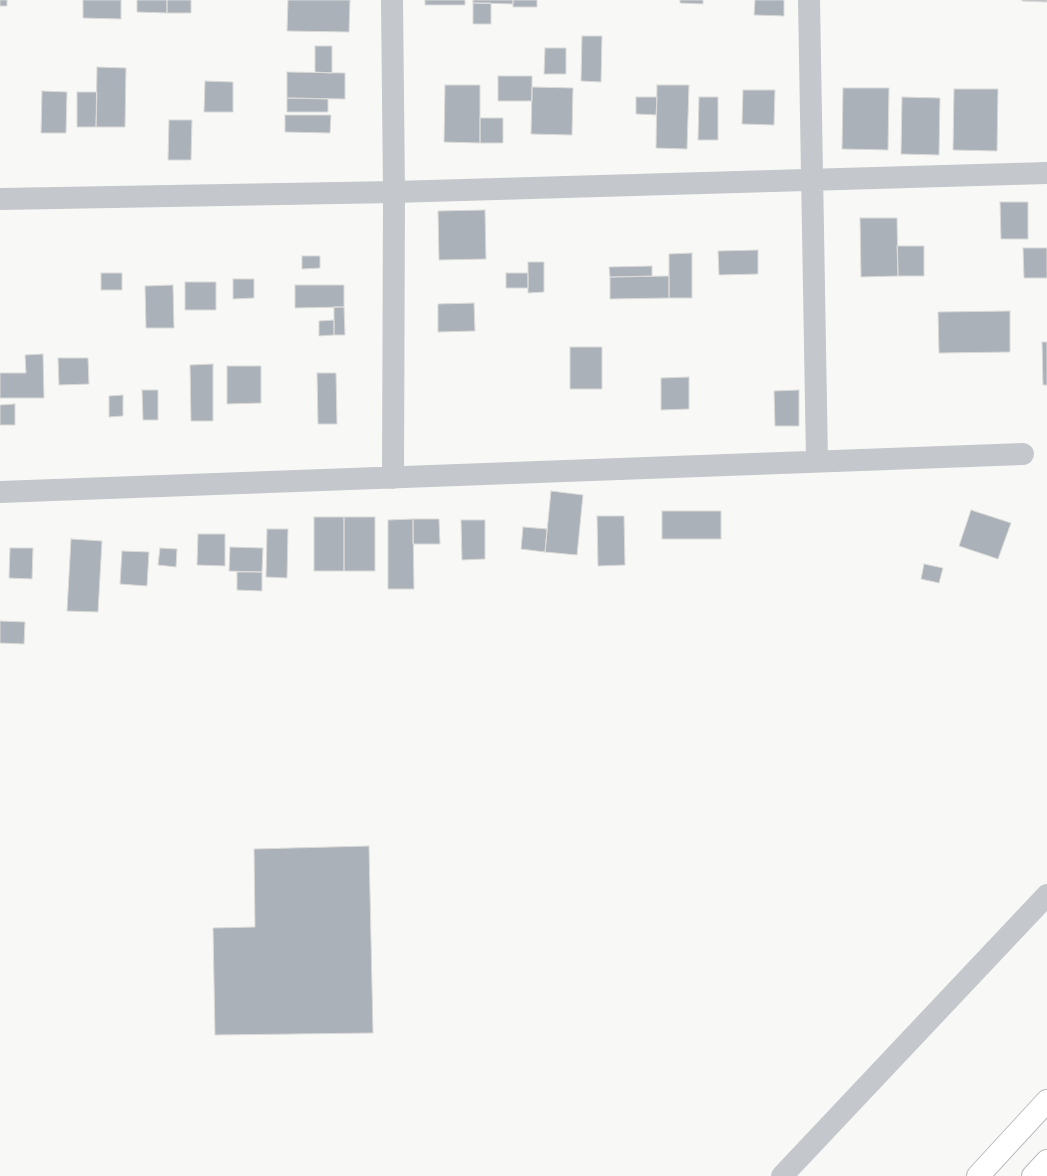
<!DOCTYPE html>
<html>
<head>
<meta charset="utf-8">
<style>
  body { margin:0 }
  canvas { display:block; background:#f8f8f6 }
</style>
</head>
<body>
<canvas width="1047" height="1176"></canvas>
<script>
const g = document.querySelector('canvas').getContext('2d');
g.lineJoin = 'round';
function paint(path, color) { g.fillStyle = color; g.fill(path, 'evenodd'); }
const poly = rows => new Path2D(rows.map(r => 'M' + r).join(''));
function strokePath(path, color, width, dash) { g.strokeStyle = color; g.lineWidth = width; g.lineCap = dash ? 'butt' : 'round'; g.setLineDash(dash || []); g.stroke(path); }
const building = poly([
  [0,0,7,0,7,6,0,6,0,0],
  [83,0,121,0,121,19,83,18,83,0],
  [137,0,167,0,167,13,137,12,137,0],
  [167,0,191,0,191,13,167,13,167,0],
  [288,0,350,0,349,32,287,31,288,0],
  [425,0,465,0,465,5,425,5,425,0],
  [473,0,513,0,513,4,473,3,473,0],
  [513,0,537,0,537,7,513,7,513,0],
  [680,0,703,0,703,4,680,3,680,0],
  [755,0,784,0,784,16,754,15,755,0],
  [1022,0,1047,0,1047,2,1022,1,1022,0],
  [473,3,491,3,491,24,473,24,473,3],
  [582,36,602,36,601,82,581,81,582,36],
  [315,46,332,46,332,73,315,72,315,46],
  [545,48,566,48,566,74,544,74,545,48],
  [97,67,126,68,125,127,96,127,97,67],
  [287,72,345,73,345,99,287,98,287,72],
  [498,76,532,76,532,101,498,101,498,76],
  [205,81,233,82,233,112,204,112,205,81],
  [445,85,480,85,480,143,444,142,445,85],
  [657,85,689,85,687,149,656,148,657,85],
  [532,87,573,88,572,135,531,134,532,87],
  [843,88,889,88,888,150,842,149,843,88],
  [954,89,998,89,997,151,953,150,954,89],
  [743,90,775,90,774,125,742,124,743,90],
  [42,91,67,92,66,133,41,133,42,91],
  [77,92,97,92,96,127,77,127,77,92],
  [636,97,657,97,656,115,636,114,636,97],
  [699,97,718,97,718,140,698,140,699,97],
  [902,97,940,98,939,155,901,154,902,97],
  [287,98,328,99,328,112,287,112,287,98],
  [285,115,331,115,330,133,285,132,285,115],
  [480,118,503,118,503,143,480,143,480,118],
  [169,120,192,120,191,160,168,160,169,120],
  [1000,202,1028,202,1028,239,1001,239,1000,202],
  [485,210,486,259,439,260,438,211,485,210],
  [860,218,897,218,898,276,861,277,860,218],
  [897,246,924,246,924,276,898,276,897,246],
  [1023,248,1047,248,1047,278,1024,278,1023,248],
  [758,250,758,274,719,275,718,251,758,250],
  [692,253,692,298,669,298,669,254,692,253],
  [302,256,320,256,320,268,302,269,302,256],
  [528,262,544,262,544,292,528,293,528,262],
  [652,266,652,276,610,277,609,267,652,266],
  [101,273,122,273,122,290,101,290,101,273],
  [506,273,528,273,528,288,506,288,506,273],
  [669,276,669,298,610,299,610,277,669,276],
  [233,279,254,279,254,298,233,299,233,279],
  [185,282,216,282,216,310,185,310,185,282],
  [173,285,174,328,146,328,145,286,173,285],
  [295,285,344,285,344,307,295,308,295,285],
  [474,303,475,331,438,332,438,304,474,303],
  [334,307,344,307,345,335,334,335,334,307],
  [1010,311,1010,352,939,353,938,312,1010,311],
  [334,320,334,335,319,336,319,321,334,320],
  [1042,342,1047,342,1047,385,1043,385,1042,342],
  [570,347,602,347,602,389,570,389,570,347],
  [43,354,44,398,0,398,0,373,26,373,25,355,43,354],
  [58,358,88,358,89,384,59,385,58,358],
  [213,364,213,421,191,421,190,365,213,364],
  [227,366,261,366,261,403,227,404,227,366],
  [317,373,336,373,337,424,318,424,317,373],
  [689,377,689,409,661,410,661,378,689,377],
  [142,390,158,390,158,420,143,420,142,390],
  [799,390,799,426,775,426,774,391,799,390],
  [123,395,123,416,109,417,109,396,123,395],
  [15,404,15,425,0,425,0,405,15,404],
  [551,491,583,495,577,555,545,552,551,491],
  [971,510,1011,523,998,559,959,546,971,510],
  [662,511,721,511,721,539,662,539,662,511],
  [597,516,624,516,625,565,598,566,597,516],
  [314,517,344,517,344,571,314,571,314,517],
  [344,517,375,517,375,571,344,571,344,517],
  [413,519,439,519,440,544,413,544,413,519],
  [413,519,414,589,388,589,388,520,413,519],
  [461,520,485,520,485,559,462,560,461,520],
  [523,527,547,529,545,552,521,549,523,527],
  [267,529,288,529,287,578,266,577,267,529],
  [198,534,225,534,225,566,197,565,198,534],
  [71,539,102,541,98,612,67,611,71,539],
  [230,547,263,548,262,572,229,571,230,547],
  [10,548,33,548,32,579,9,578,10,548],
  [160,548,177,549,176,567,158,565,160,548],
  [122,551,149,552,147,586,120,584,122,551],
  [924,564,943,568,939,583,921,579,924,564],
  [237,572,262,572,262,591,237,590,237,572],
  [0,621,25,622,24,644,0,643,0,621],
  [369,846,373,1033,215,1035,213,928,255,927,254,849,369,846]
]);
const minor = poly([
  [392,0,394,192,393,478],
  [809,0,817,461],
  [0,199,394,192,1047,173],
  [0,492,1023,454],
  [782,1176,1047,895]
]);
const trunk = poly([
  [978,1176,1047,1101],
  [1033,1176,1047,1161]
]);
paint(building, '#abb1b8');
strokePath(building, '#dadad8', 1);
strokePath(trunk, '#b7babd', 24);
strokePath(minor, '#c4c7cb', 22);
strokePath(trunk, '#fff', 22);
</script>
</body>
</html>
